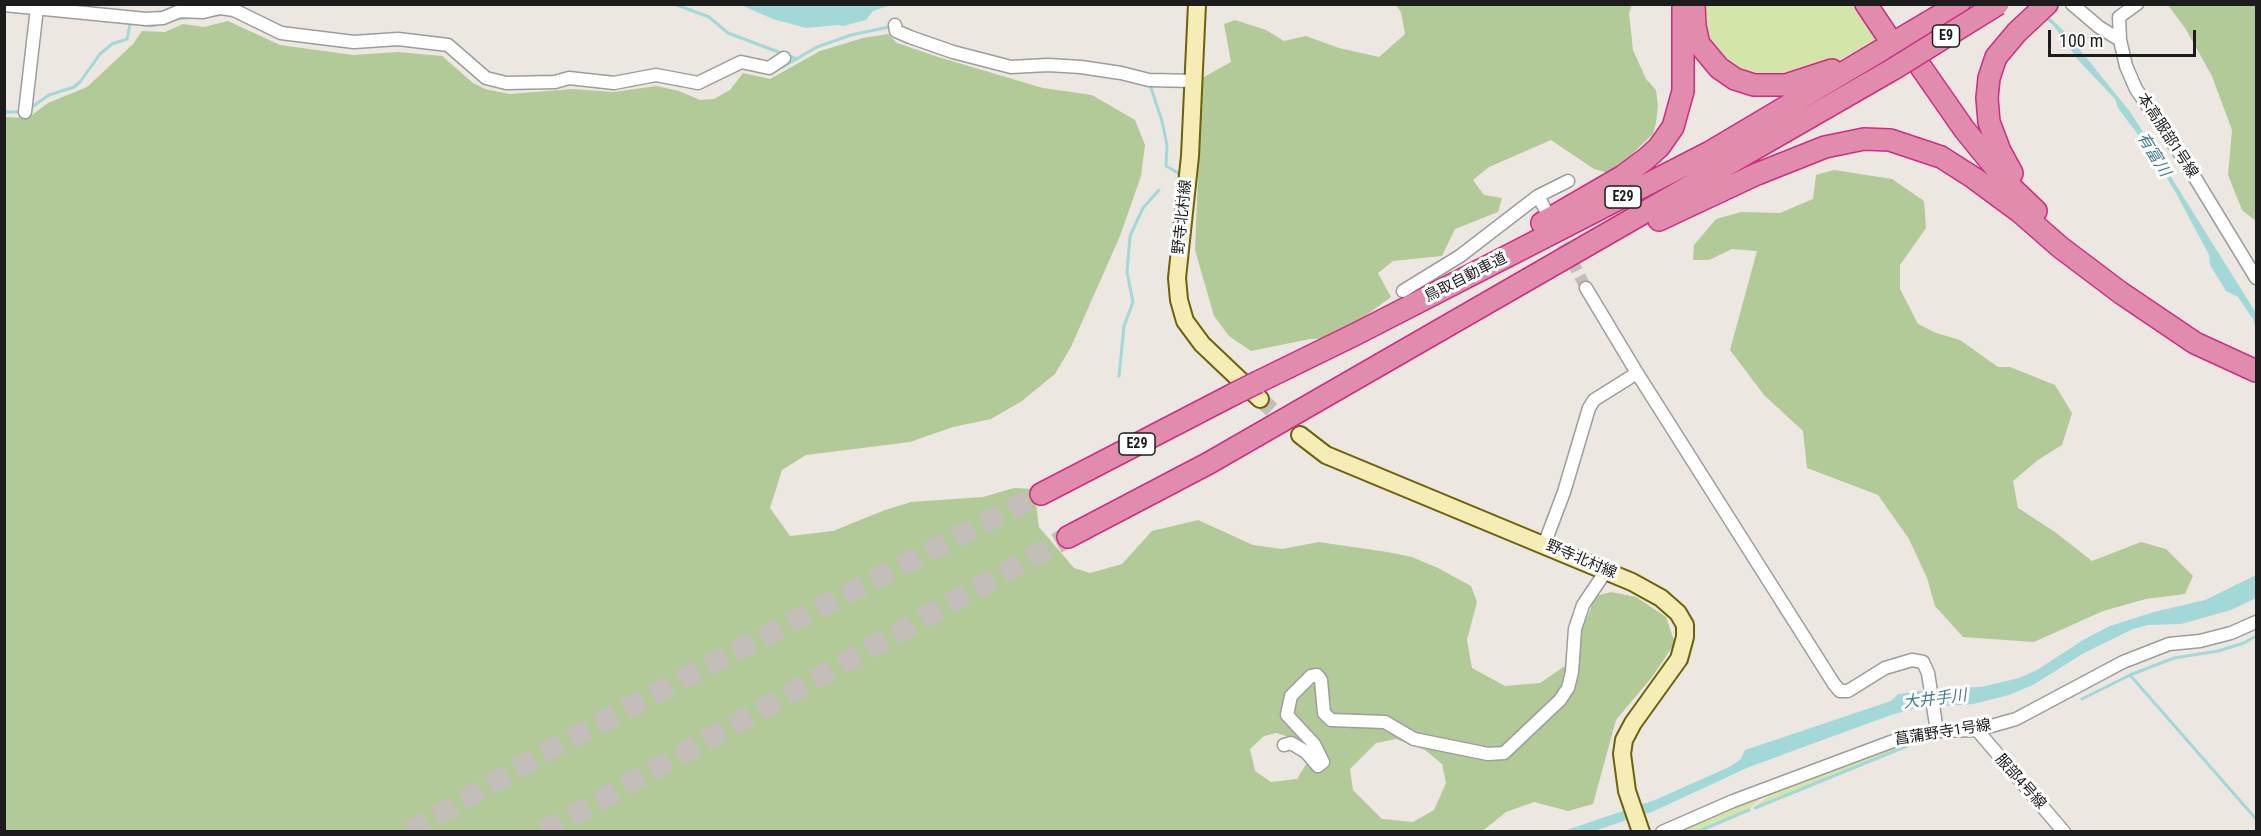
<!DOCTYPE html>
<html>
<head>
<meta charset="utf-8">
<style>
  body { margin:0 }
  #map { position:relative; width:2261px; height:836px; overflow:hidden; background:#ede7e1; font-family:"Roboto Condensed",sans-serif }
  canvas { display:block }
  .frame { position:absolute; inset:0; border:6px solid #1c1c1c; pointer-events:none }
  .scale { position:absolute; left:2048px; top:30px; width:148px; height:27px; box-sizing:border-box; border:3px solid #1c1c1c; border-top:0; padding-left:8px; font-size:18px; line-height:21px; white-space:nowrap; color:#1c1c1c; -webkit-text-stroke:4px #fff; paint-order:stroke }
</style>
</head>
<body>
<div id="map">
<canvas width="2261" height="836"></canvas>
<div class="frame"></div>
<div class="scale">100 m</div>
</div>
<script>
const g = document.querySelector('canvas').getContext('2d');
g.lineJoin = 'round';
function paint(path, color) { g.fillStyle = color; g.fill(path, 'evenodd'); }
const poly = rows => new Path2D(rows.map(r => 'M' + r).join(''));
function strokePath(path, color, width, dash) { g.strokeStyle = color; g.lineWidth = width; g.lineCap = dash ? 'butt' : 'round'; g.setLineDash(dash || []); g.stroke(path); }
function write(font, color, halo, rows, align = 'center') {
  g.font = font + ' "Roboto Condensed","Noto Sans JP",sans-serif'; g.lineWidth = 6; g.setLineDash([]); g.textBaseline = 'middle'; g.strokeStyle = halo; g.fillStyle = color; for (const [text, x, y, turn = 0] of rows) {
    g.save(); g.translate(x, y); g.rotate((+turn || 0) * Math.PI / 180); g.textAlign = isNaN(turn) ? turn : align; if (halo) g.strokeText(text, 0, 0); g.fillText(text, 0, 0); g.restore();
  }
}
const grass = poly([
  [1700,5,1858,5,1883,37,1841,59,1809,72,1748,78,1709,48],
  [1968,733,1975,734,1918,741,1756,806,1782,785,1905,739],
  [1771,790,1749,809,1695,831,1668,832]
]);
const forest = poly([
  [1396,5,1632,5,1629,13,1633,50,1646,79,1656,90,1658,106,1656,123,1653,134,1630,156,1608,173,1594,169,1551,140,1489,167,1473,180,1484,195,1502,198,1498,212,1455,229,1442,256,1393,261,1378,273,1391,297,1335,338,1310,339,1251,351,1229,336,1214,316,1195,250,1202,78,1231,62,1224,24,1235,20,1266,30,1284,41,1306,36,1339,48,1379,57,1405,34,1401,12],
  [2168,5,2256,5,2256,221,2242,210,2228,175,2232,130,2212,76,2185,28],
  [228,21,280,45,353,55,398,52,442,56,473,83,485,89,509,94,573,89,613,92,657,86,679,91,700,100,714,99,730,90,743,73,770,79,820,51,863,38,888,34,897,43,938,57,1043,88,1092,95,1135,120,1145,145,1141,176,1120,236,1071,347,1055,374,1022,401,991,419,953,427,910,442,806,455,782,470,770,508,790,536,833,531,885,510,911,502,983,497,1014,488,1034,489,1039,527,1074,568,1090,573,1122,564,1152,531,1198,520,1253,545,1282,549,1319,542,1387,552,1412,557,1438,568,1471,586,1477,602,1467,640,1472,668,1505,686,1540,683,1578,657,1581,631,1596,596,1611,592,1636,597,1666,617,1675,643,1652,677,1616,720,1593,804,1568,811,1534,802,1506,812,1485,829,1479,831,5,832,5,117,28,118,48,103,87,87,133,44,142,31,165,32,183,24,204,27],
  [1276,733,1293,738,1308,761,1297,779,1271,782,1255,771,1250,749,1264,736],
  [1396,739,1425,750,1442,764,1446,783,1434,810,1413,822,1382,819,1353,790,1350,769,1376,743],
  [1834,170,1892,179,1924,201,1926,228,1900,265,1900,289,1918,324,1936,333,1960,340,1998,367,2010,367,2055,385,2072,413,2062,445,2038,460,2013,481,2018,508,2055,532,2092,561,2141,542,2166,549,2193,576,2185,594,2146,599,2103,611,2034,642,1963,637,1935,606,1927,578,1909,539,1878,495,1807,468,1803,431,1764,395,1730,350,1757,251,1732,249,1709,260,1693,260,1694,245,1716,219,1741,212,1780,213,1813,199,1816,175]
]);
const water = poly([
  [741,5,891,5,873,11,866,20,843,26,839,25,806,28,773,19],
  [2028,5,2037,5,2068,35,2131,113,2256,313,2256,330,2253,319,2238,297,2226,291,2210,265,2209,255,2176,193,2151,152,2118,108,2115,99,2079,61,2053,25],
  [2256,575,2256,598,2231,610,2181,624,2149,625,2133,629,2084,653,2033,685,2009,695,1973,704,1916,708,1891,715,1749,767,1654,811,1594,831,1561,832,1655,800,1729,767,1740,760,1745,750,1891,701,1898,694,1943,688,1981,687,2019,678,2037,670,2083,640,2110,626,2154,612,2205,600]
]);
const stream = poly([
  [674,4,709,17,728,33,797,59],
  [176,19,226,14],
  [120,22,152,26,164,23],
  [256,27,277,37],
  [388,45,403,45],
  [772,73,817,47,851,35,889,27],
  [1150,85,1162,121,1167,145,1166,166,1180,174],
  [29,109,49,95,74,87,80,82,100,54,112,44,127,39,130,24],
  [4,112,21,112],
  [1172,245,1175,220],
  [1119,376,1124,326,1133,302,1127,272,1130,236,1143,208,1159,190],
  [2130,675,2256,819],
  [2082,699,2130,675,2174,658,2218,651,2244,643,2256,636],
  [1755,808,1917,742],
  [1697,832,1749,810]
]);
const streetTunnel = poly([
  [1555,228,1586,288]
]);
const secondaryTunnel = poly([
  [1260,399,1300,435]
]);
const highwayTunnel = poly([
  [409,832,546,752,701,669,1041,494],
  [543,832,1068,537]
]);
const street = poly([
  [2072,4,2099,27,2120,40,2126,66,2136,89,2183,158,2256,278],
  [4,5,146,19,163,18,180,11,203,12,220,8,234,10,281,33,354,42,398,39,448,45,486,78,506,83,555,82,569,78,614,83,656,75,698,83,741,62,769,68,784,58],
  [895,25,896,31,910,37,953,52,1011,67,1048,65,1081,67,1121,73,1149,80,1193,81],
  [2120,40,2119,17,2137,4],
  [25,112,37,8],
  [1538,196,1545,209],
  [1586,288,1637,373],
  [1403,291,1460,256,1538,196,1568,181],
  [1544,545,1564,492,1589,408,1594,400,1637,373,1834,684,1840,691,1848,691,1885,668,1912,660,1923,662,1928,673,1937,731],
  [1977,730,2064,832],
  [1284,745,1291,743,1306,752,1318,766,1323,762,1314,744,1287,715,1291,696,1311,676,1317,675,1321,680,1324,713,1331,720,1385,722,1414,739,1488,754,1504,753,1560,700,1568,688,1572,672,1575,629,1583,605,1606,571],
  [1662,832,1733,801,1904,737,1937,731,1977,730,2016,719,2123,662,2169,644,2200,641,2231,633,2256,622]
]);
const secondary = poly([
  [1197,4,1190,156,1177,278,1179,300,1185,321,1202,344,1260,399],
  [1300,435,1326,455,1632,582,1661,598,1678,613,1685,625,1685,637,1679,659,1633,723,1624,740,1622,754,1627,791,1641,832]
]);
const highway = poly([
  [1866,4,1886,34],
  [1694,5,1695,26,1699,44,1719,68,1735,79,1754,85,1786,85,1832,70],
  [1909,50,1964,129,2012,188,2036,211],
  [2012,173,2000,151,1989,122,1987,98,1989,78,1996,57,2017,32,2047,4],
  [1659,220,1757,174,1825,147,1864,139,1890,140,1941,157,1974,178,2020,212,2060,247,2121,293,2195,343,2256,371],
  [1542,223,1623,176,1647,158,1659,147,1673,127,1683,91,1683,4],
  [1258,382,1356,334,1710,152,1959,4],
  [1041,494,1234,394],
  [1068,537,1209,463,1895,68]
]);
const highwayBridge = poly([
  [1895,68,1998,4],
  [1234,394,1258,382]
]);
const shields = [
  [1946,36,27],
  [1623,197,36],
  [1137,444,36]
];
const shieldNames = [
  ["E9",1946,36],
  ["E29",1623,197],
  ["E29",1137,444]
];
const streetNames = [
  ["本高服部1号線",2167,136,57],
  ["野寺北村線",1183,217,-84],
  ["鳥取自動車道",1466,278,-27],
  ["野寺北村線",1581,560,23],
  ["菖蒲野寺1号線",1943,733,-9],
  ["服部4号線",2020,782,48]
];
const waterNames = [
  ["有富川",2153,155,58],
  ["大井手川",1935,700,-7]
];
paint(grass, '#d3e5a9');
paint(forest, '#b1ca98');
paint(water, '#a3d8d9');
strokePath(stream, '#a3d8d9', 3);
strokePath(streetTunnel, '#c3beba', 12, [12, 6]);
strokePath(secondaryTunnel, '#c3beba', 16, [16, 8]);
strokePath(highwayTunnel, '#c3beba', 21, [21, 10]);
strokePath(street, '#9d9d9d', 15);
strokePath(secondary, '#6c620a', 20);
strokePath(highway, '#ce2c85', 24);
strokePath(street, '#fff', 12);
strokePath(secondary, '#f6ecb6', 16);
strokePath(highway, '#e18cad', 21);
strokePath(highwayBridge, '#ce2c85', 24, []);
strokePath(highwayBridge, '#e18cad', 21);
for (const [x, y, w] of shields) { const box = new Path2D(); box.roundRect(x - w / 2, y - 11, w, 22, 4.5); g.fillStyle = '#fff'; g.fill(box); strokePath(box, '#1c1c1c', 1.5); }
write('bold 14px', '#1c1c1c', null, shieldNames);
write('15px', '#1c1c1c', '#fff', streetNames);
write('italic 16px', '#447a90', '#fff', waterNames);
</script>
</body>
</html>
